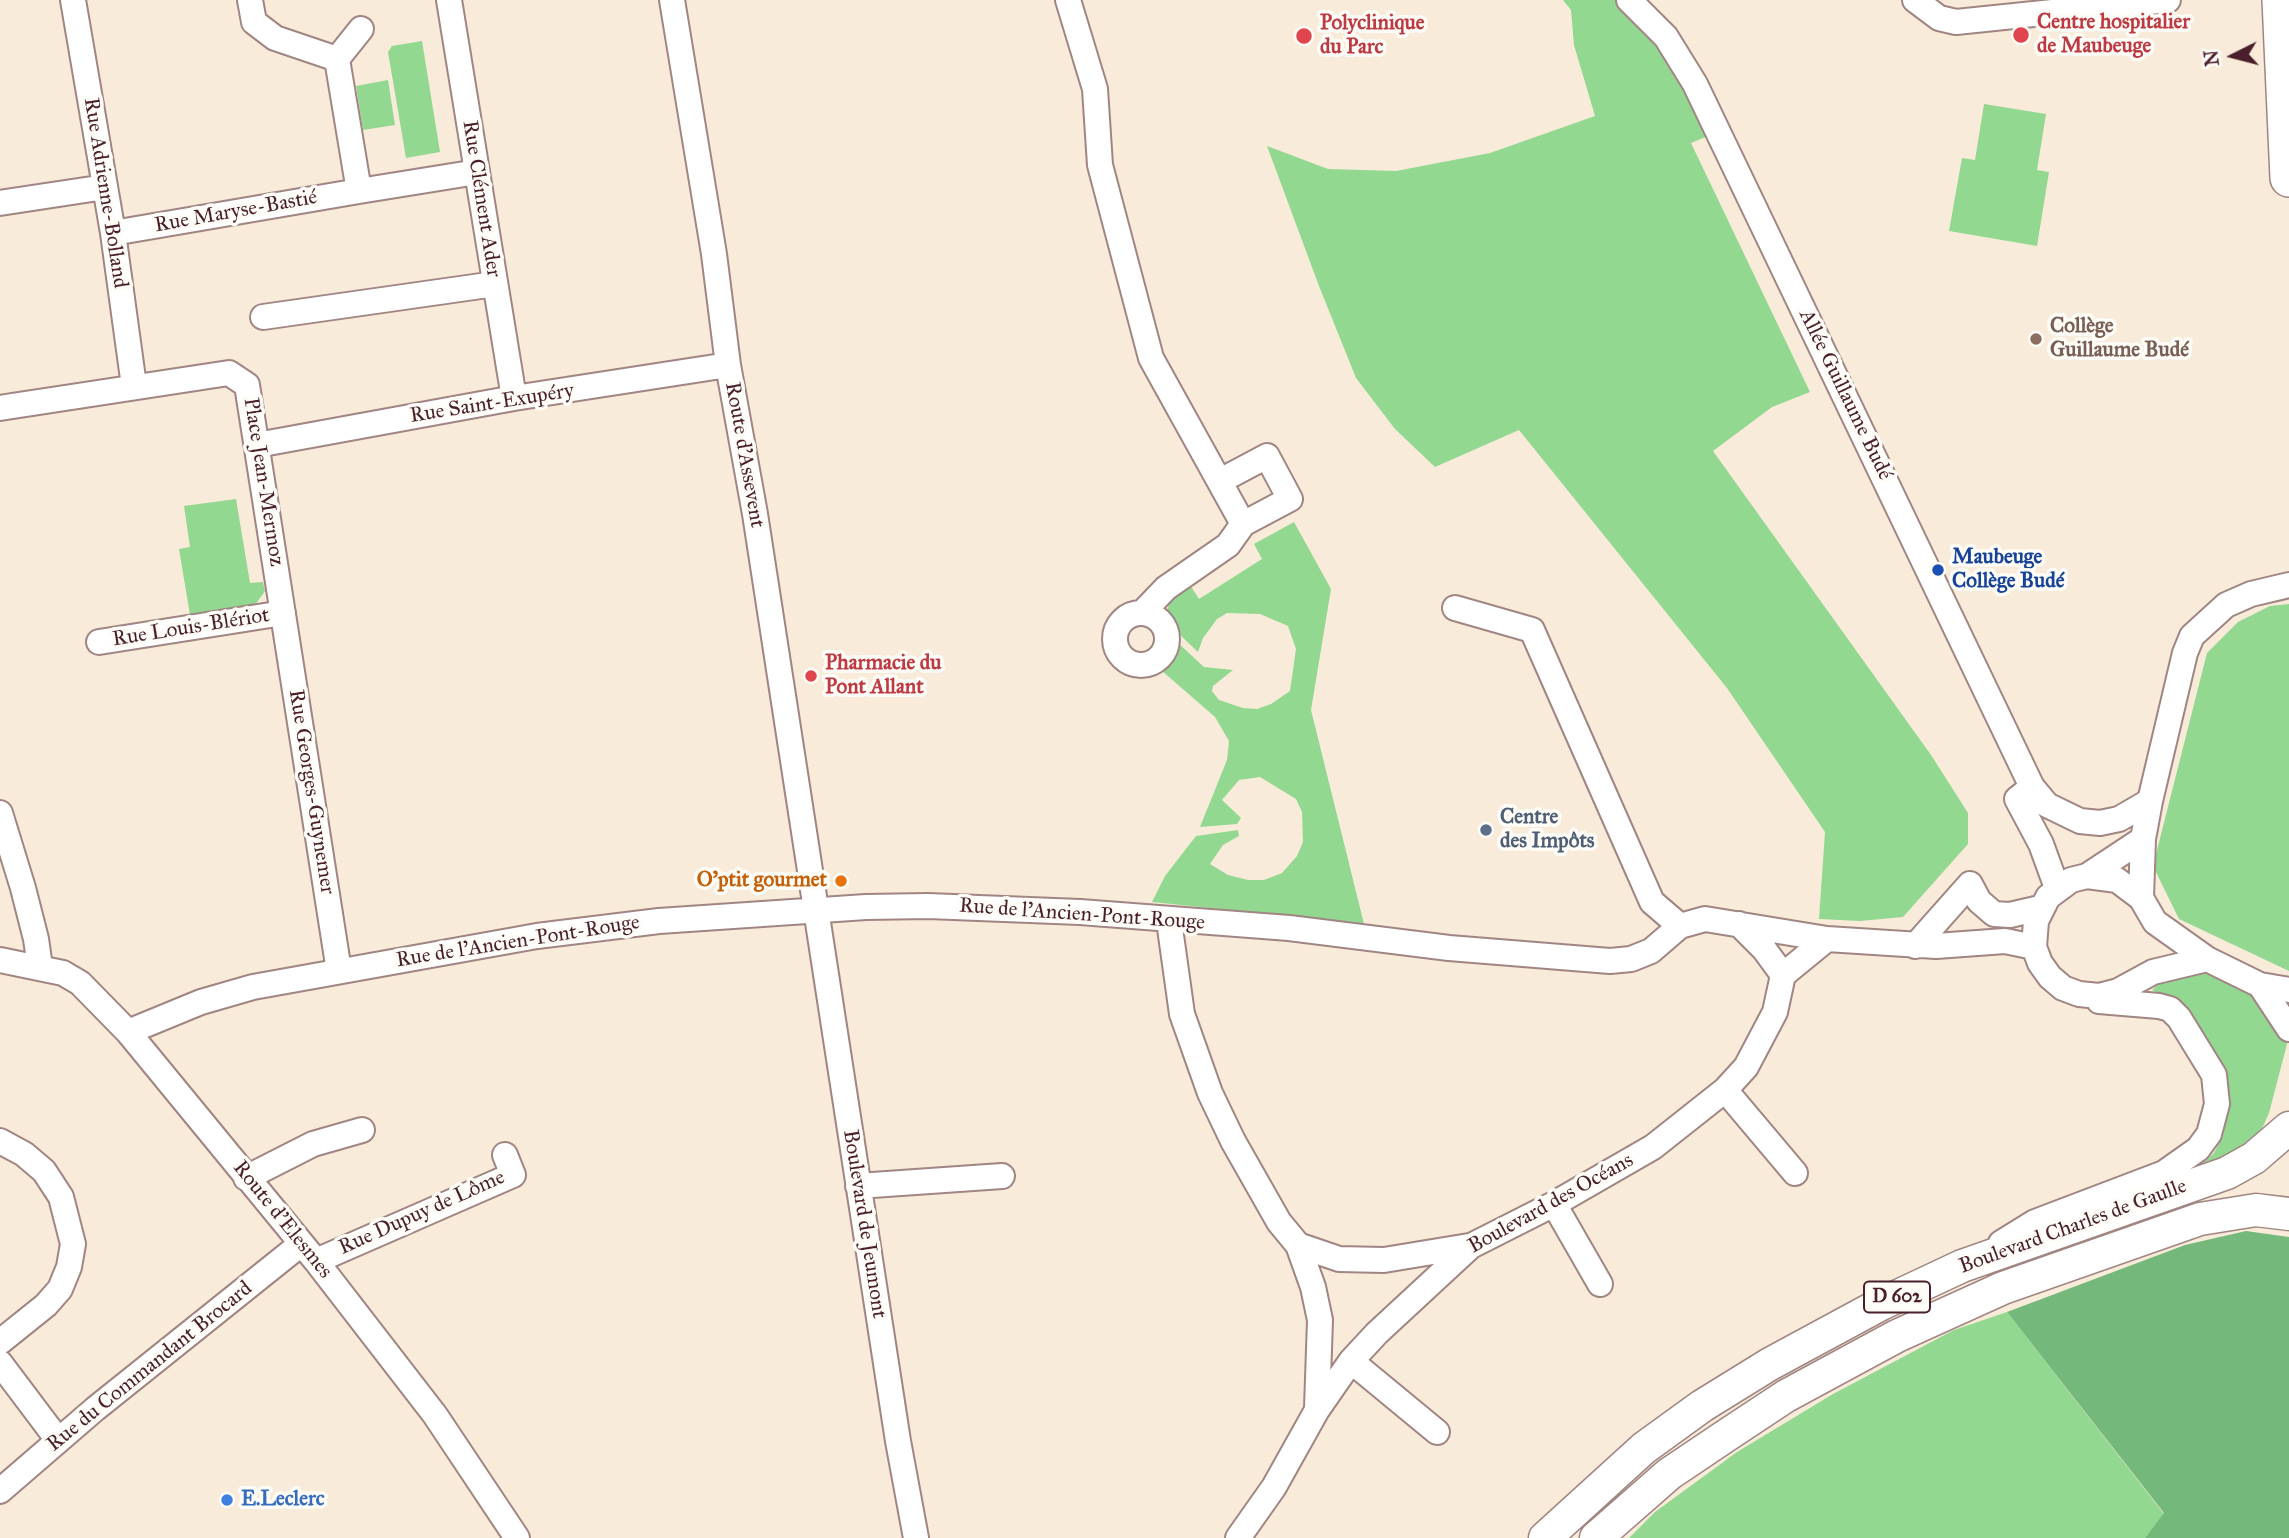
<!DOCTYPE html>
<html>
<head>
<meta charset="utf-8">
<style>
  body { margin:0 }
  #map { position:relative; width:2289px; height:1538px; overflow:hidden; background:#f8ebd9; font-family:"IM FELL Great Primer",serif }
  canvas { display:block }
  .north { position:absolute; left:2198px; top:21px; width:70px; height:70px; -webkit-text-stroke:5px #fdfcf7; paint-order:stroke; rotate:264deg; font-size:19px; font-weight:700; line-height:28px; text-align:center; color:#4a1f2b }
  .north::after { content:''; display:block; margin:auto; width:24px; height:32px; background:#4a1f2b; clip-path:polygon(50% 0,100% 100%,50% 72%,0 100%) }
</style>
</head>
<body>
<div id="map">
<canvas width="2289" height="1538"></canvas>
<div class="north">N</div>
</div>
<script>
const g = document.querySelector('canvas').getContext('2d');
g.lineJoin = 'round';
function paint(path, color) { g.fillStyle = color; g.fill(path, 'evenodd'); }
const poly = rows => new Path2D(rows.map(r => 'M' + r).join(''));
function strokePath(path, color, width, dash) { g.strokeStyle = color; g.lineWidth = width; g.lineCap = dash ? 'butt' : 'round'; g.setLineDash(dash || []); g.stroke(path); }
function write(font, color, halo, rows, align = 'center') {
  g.font = font + ' "IM FELL Great Primer",serif'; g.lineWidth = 7; g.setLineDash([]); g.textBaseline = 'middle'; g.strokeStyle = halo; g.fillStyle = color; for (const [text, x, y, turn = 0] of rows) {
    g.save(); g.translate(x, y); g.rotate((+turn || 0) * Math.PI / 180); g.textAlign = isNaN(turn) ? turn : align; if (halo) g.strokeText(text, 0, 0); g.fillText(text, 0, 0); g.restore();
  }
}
const green = poly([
  [1563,0,1623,0,1679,74,1708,136,1691,143,1810,392,1772,407,1713,451,1931,755,1968,813,1968,844,1903,917,1860,921,1819,919,1825,832,1727,688,1519,430,1435,467,1395,429,1356,378,1319,286,1267,146,1328,169,1396,171,1490,153,1595,116,1574,45,1571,10],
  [422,41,440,152,406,158,388,52,392,46],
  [388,80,395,125,363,130,356,86],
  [1984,104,2046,114,2037,170,2049,172,2037,246,1949,231,1962,158,1975,160],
  [236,499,250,583,263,582,265,591,255,605,190,615,179,549,190,547,184,506],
  [1294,522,1331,589,1311,710,1364,924,1152,902,1165,876,1196,836,1238,830,1239,836,1223,845,1210,864,1228,875,1248,880,1264,880,1282,873,1297,856,1303,842,1302,812,1296,799,1260,777,1239,780,1222,800,1241,818,1237,824,1200,827,1227,760,1229,741,1215,717,1161,670,1171,658,1175,640,1204,667,1233,670,1213,686,1212,691,1219,700,1243,708,1257,709,1271,704,1290,691,1296,649,1288,626,1260,614,1227,613,1217,619,1203,638,1198,652,1176,631,1167,610,1172,598,1190,585,1199,599,1262,559,1254,544],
  [2289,604,2289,971,2179,919,2153,866,2207,653,2238,622,2270,606],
  [2191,971,2206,972,2259,998,2283,1030,2287,1044,2269,1113,2261,1131,2248,1146,2231,1158,2198,1168,2214,1153,2223,1136,2229,1101,2227,1082,2224,1073,2172,1002,2152,990,2162,981],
  [2007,1312,2164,1514,2145,1538,1629,1538,1655,1512,1737,1452,1833,1394,1954,1330]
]);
const forest = poly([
  [2246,1231,2289,1237,2289,1538,2145,1538,2164,1513,2007,1312,2185,1245]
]);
const minor = poly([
  [73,0,113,233,134,386],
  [250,0,254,22,275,38,337,59,361,29],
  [449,0,514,398],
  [672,0,714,254,728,365,755,514,898,1441,916,1538],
  [1068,0,1095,89,1100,165,1151,358,1243,524,1228,545,1166,588,1142,613],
  [1629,0,1666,37,1695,84,2032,787,2047,805,2080,821,2100,823,2119,819,2150,801],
  [1915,0,1939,18,1956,22,2168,0],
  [337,59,359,191,477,172],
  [0,203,105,187],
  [113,233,359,191],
  [263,317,495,284],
  [0,408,229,373,247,385,339,971],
  [257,445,514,398,728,365],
  [1220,481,1267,456,1290,499,1243,524],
  [1455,608,1532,630,1652,902,1680,926],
  '1115 639a26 26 0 1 1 52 0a26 26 0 1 1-52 0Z',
  [99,642,283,613],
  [2032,787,2017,799,2041,844,2057,888],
  [0,813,23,888,36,939,40,967],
  [2087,876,2143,839],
  [2141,898,2143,839,2150,801,2185,653,2192,636,2226,605,2251,594,2289,585],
  [1169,921,1182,1014,1210,1093,1233,1141,1279,1222,1298,1245,1313,1287,1320,1320,1317,1408],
  [1739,924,1764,949,1783,975,1827,939],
  [1915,946,1970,884,1979,901,1994,914,2010,915,2040,908],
  [2207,959,2153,972,2118,991,2099,996,2079,994,2063,988,2050,977,2040,963,2034,947,2036,921,2048,897,2071,880,2087,876,2117,880,2141,898,2155,922,2207,959,2260,985,2289,990],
  [0,960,63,973,80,983,128,1032,316,1261,435,1415,517,1538],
  [2260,985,2289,1029],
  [128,1032,201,1002,253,987,537,936,659,921,866,907,928,906,1080,912,1289,928,1449,948,1610,961,1631,959,1651,951,1680,926,1705,919,1827,939,1936,946,2005,941,2034,947],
  [1725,1090,1795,1173],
  [0,1141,24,1154,44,1171,61,1197,73,1244,69,1267,60,1289,46,1305,0,1342],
  [246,1178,313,1144,362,1130],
  [858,1186,1002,1176],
  [1554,1204,1600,1284],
  [2001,1243,2035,1222,2164,1173,2198,1149,2209,1134,2217,1104,2214,1075,2179,1018,2170,1009,2159,1006,2099,1001],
  [1298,1245,1339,1259,1384,1260,1469,1246],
  [316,1261,513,1175,505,1155],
  [1351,1361,1437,1432],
  [0,1363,58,1440],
  [0,1491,95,1409,301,1244],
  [1238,1538,1274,1487,1317,1410,1351,1361,1377,1333,1471,1246,1554,1204,1653,1147,1725,1090,1746,1067,1775,1012,1783,975]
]);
const major = poly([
  [1545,1538,1644,1448,1702,1406,1770,1364,1881,1304,1962,1266,2227,1173,2254,1158,2289,1128],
  [1596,1538,1669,1474,1727,1435,1786,1396,1897,1336,2003,1288,2200,1219,2256,1210,2289,1214]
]);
const highway = poly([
  [2281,0,2289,178]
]);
const markers = [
  [2021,35,9,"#e0444e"],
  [1304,36,9,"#e0444e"],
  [2036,339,7,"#8d6e63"],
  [1938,570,7,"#1a4fb4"],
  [811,676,7,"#e0444e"],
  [1486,830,7,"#5c6f8a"],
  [841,881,7,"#e8710a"],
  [227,1500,7,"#3f7fe0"]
];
const shields = [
  [1897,1297,66]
];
const shieldNames = [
  ["D 602",1897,1297]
];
const healthNames = [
  ["Centre hospitalier",2037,23],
  ["de Maubeuge",2037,47],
  ["Polyclinique",1320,24],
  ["du Parc",1320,48],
  ["Pharmacie du",825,664],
  ["Pont Allant",825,688]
];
const streetNames = [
  ["Rue Adrienne-Bolland",105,193,81],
  ["Rue Clément Ader",481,199,81],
  ["Rue Maryse-Bastié",236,212,-10],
  ["Allée Guillaume Budé",1845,395,64],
  ["Rue Saint-Exupéry",492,404,-9],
  ["Route d'Assevent",744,455,80],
  ["Place Jean-Mermoz",263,482,81],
  ["Rue Louis-Blériot",191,628,-9],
  ["Rue Georges-Guynemer",311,792,81],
  ["Rue de l'Ancien-Pont-Rouge",1082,915,4],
  ["Rue de l'Ancien-Pont-Rouge",518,942,-9],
  ["Boulevard des Océans",1551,1204,-29],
  ["Rue Dupuy de Lôme",422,1213,-24],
  ["Route d'Elesmes",282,1220,51],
  ["Boulevard de Jeumont",864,1224,81],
  ["Boulevard Charles de Gaulle",2073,1227,-20],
  ["Rue du Commandant Brocard",150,1367,-39]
];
const educationNames = [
  ["Collège",2050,327],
  ["Guillaume Budé",2050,351]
];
const transitNames = [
  ["Maubeuge",1952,558],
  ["Collège Budé",1952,582]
];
const serviceNames = [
  ["Centre",1500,818],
  ["des Impôts",1500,842]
];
const foodNames = [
  ["O'ptit gourmet",827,881]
];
const shopNames = [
  ["E.Leclerc",241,1500]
];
paint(green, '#92d891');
paint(forest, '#75b87b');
strokePath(minor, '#a18582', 28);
strokePath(major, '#a18582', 35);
strokePath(highway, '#a18582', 40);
strokePath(minor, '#fff', 24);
strokePath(major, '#fff', 32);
strokePath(highway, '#fff', 37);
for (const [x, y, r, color] of markers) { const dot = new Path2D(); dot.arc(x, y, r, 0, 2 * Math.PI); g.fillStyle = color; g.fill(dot); strokePath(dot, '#fdfcf7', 2.5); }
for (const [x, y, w] of shields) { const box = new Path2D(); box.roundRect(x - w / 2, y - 15.5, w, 31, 5); g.fillStyle = '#fdfcf7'; g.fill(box); strokePath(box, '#4a1f2b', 2); }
write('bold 19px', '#4a1f2b', null, shieldNames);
write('bold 21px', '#be3a42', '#fdfcf7', healthNames, 'left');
write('21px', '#4a1f2b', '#fdfcf7', streetNames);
write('bold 21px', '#785e54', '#fdfcf7', educationNames, 'left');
write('bold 21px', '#164399', '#fdfcf7', transitNames, 'left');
write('bold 21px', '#4e5e75', '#fdfcf7', serviceNames, 'left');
write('bold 21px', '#c56008', '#fdfcf7', foodNames, 'right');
write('bold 21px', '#366cbe', '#fdfcf7', shopNames, 'left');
</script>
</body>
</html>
